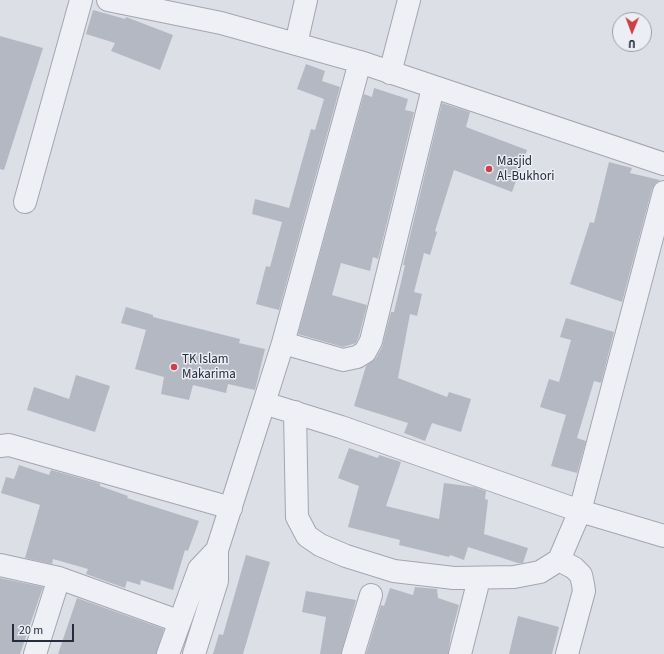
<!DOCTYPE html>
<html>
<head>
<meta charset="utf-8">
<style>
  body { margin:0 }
  #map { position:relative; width:664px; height:654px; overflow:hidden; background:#dcdfe6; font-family:"Source Sans 3",sans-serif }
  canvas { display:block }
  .north { position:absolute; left:612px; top:12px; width:40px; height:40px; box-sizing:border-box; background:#ebeef4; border:1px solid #9ca0aa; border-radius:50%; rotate:181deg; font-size:11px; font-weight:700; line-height:16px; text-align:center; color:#262c3c }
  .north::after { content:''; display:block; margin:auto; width:14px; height:18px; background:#cd4047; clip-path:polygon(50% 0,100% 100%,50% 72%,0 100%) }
  .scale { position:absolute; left:12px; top:624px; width:62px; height:18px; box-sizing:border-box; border:2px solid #262c3c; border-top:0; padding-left:5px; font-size:12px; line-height:14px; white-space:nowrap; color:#262c3c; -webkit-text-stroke:3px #ebeef4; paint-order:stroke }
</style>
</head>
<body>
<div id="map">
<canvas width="664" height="654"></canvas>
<div class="north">U</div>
<div class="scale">20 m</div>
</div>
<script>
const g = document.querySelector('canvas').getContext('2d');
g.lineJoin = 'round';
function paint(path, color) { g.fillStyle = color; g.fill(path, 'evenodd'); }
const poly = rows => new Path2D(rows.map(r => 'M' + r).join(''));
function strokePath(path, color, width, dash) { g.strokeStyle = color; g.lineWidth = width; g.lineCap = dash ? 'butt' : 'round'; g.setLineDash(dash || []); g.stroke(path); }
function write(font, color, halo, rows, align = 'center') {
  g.font = font + ' "Source Sans 3",sans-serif'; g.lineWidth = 3; g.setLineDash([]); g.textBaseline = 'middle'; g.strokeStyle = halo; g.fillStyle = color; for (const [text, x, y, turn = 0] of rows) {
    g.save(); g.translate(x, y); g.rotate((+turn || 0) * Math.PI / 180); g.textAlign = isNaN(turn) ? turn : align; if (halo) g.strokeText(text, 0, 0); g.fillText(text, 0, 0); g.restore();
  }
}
const building = poly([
  [93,10,125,19,126,17,173,35,160,70,111,51,115,43,86,34],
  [0,36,43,48,4,170,0,169],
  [306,64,325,71,322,81,340,87,279,310,256,304,266,266,270,267,282,222,252,214,255,199,289,208,311,129,315,130,324,99,297,89],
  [374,88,408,99,405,110,414,112,378,259,373,257,370,271,341,263,332,295,367,305,359,336,356,343,343,347,298,334,364,94,372,97],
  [442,103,470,112,466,127,527,150,512,192,454,170,435,231,437,232,430,255,424,253,414,292,422,294,417,316,410,314,398,378,447,397,449,392,471,399,461,432,432,423,425,441,404,433,408,423,354,406,366,366,376,358,382,347,391,312,394,312,405,265,403,265],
  [609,162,632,168,630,173,660,180,655,184,652,189,622,302,570,284,590,222,594,223],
  [126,307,153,315,153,317,240,339,239,343,265,349,255,390,228,384,226,393,193,385,189,400,161,394,164,377,135,369,146,330,121,323],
  [566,318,614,332,601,383,594,381,577,438,586,441,577,473,551,466,566,415,540,407,549,379,559,382,571,340,560,337],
  [76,375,110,386,95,432,27,410,34,387,69,399],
  [349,448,378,458,379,455,401,462,386,506,439,519,444,483,475,487,486,491,485,499,488,500,484,534,528,548,523,563,518,563,468,547,464,560,450,555,449,557,399,545,400,540,348,527,359,486,338,478],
  [19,465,49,475,51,470,98,483,100,484,100,486,128,496,127,498,199,521,188,551,185,550,173,590,141,580,140,585,127,581,125,588,86,574,88,569,53,559,52,564,25,558,40,505,1,493,6,477,14,479],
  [246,555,270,562,243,654,213,654,219,634,223,635],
  [0,578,43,587,20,654,0,654],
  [415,587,437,589,438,598,459,605,451,635,448,654,366,654,381,605,384,606,390,588,413,595],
  [306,591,356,600,341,654,320,654,326,617,302,612],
  [77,598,164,629,156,654,58,654],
  [518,616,559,627,552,654,509,654]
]);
const street = poly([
  [108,0,221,23,360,62,664,164],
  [296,44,306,0],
  [360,62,283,343,264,403,341,427,580,511,664,536],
  [390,73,409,0],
  [25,202,81,0],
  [283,343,343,360,357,357,365,352,371,341,433,88],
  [295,412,297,517,307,536,320,545,346,556,394,571,454,578,514,577,540,572,559,560,580,511,664,192],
  [0,446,9,445,231,508],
  [559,560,574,568,581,575,583,584,584,591,567,654],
  [0,565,59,578,178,621],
  [35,654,59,578],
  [168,654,199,569,217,550],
  [194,654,217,581,217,550,264,403],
  [353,654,371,595],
  [460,654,477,587]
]);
const markers = [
  [489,169,4,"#cd4047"],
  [174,367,4,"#cd4047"]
];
const poiNames = [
  ["Masjid",497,162],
  ["Al-Bukhori",497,177],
  ["TK Islam",182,360],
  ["Makarima",182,375]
];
paint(building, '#b4b8c3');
strokePath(street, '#a2a6b0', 24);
strokePath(street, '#eff0f5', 22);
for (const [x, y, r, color] of markers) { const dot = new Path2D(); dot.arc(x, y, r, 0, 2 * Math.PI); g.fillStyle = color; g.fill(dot); strokePath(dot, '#ebeef4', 1.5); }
write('13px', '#262c3c', '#ebeef4', poiNames, 'left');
</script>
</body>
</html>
